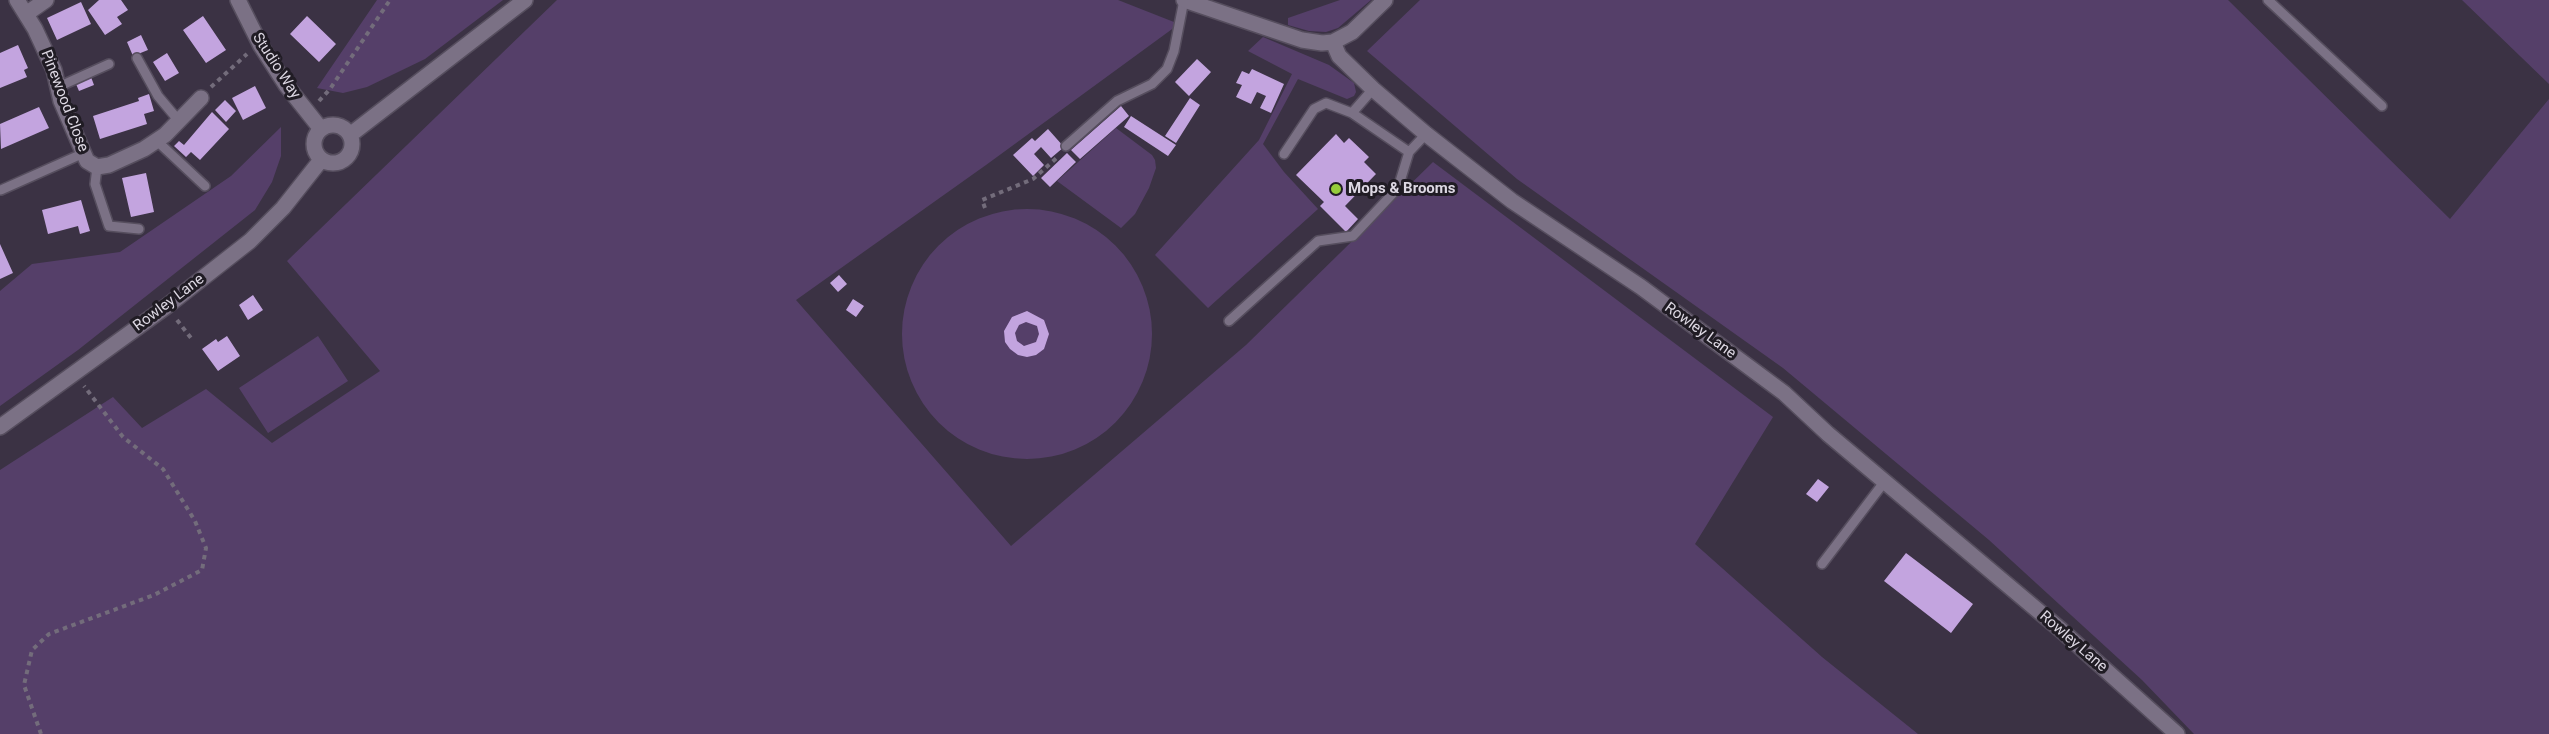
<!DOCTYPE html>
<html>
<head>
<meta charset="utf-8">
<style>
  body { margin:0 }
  canvas { display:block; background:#3b3244 }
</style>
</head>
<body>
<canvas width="2549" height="734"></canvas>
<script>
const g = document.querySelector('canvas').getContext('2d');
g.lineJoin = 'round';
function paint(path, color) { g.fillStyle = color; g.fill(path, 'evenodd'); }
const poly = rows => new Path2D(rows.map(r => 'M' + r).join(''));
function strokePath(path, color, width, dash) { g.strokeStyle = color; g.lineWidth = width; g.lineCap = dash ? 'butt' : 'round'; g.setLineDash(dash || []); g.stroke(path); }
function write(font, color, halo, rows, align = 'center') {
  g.font = font + ' Roboto,sans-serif'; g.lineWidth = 6; g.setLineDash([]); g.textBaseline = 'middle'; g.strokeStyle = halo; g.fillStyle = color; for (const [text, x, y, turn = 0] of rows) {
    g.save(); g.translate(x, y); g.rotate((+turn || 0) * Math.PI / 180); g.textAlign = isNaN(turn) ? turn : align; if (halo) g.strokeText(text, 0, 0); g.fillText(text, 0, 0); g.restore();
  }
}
const green = poly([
  [377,0,503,0,425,59,367,87,343,93,317,88],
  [557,0,1118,0,1179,24,986,165,796,300,1011,546,1246,345,1433,162,1773,417,1695,544,1822,657,1918,734,0,734,0,470,113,397,142,428,206,389,272,443,380,371,287,261],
  [1340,0,1371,0,1338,28,1326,32,1309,31,1288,25,1288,18],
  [1420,0,2228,0,2450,219,2549,99,2549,734,2194,734,2142,680,1989,540,1783,368,1517,179,1367,51],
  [2462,0,2549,0,2549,84],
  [1263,37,1329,65,1354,83,1356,92,1354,96,1347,99,1298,79,1263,144,1284,172,1318,209,1208,308,1155,255,1259,140,1292,74,1248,51],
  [281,127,281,156,272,182,255,210,78,350,0,406,0,291,32,264,120,252,231,176],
  [1116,128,1152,155,1155,160,1156,168,1149,188,1135,214,1121,228,1057,181],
  '902 334a125 125 0 1 1 250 0a125 125 0 1 1-250 0Z',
  [318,336,348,381,268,433,239,388]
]);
const building = poly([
  [99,0,121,0,128,10,117,17,122,24,105,35,88,10],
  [81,2,91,24,57,40,47,18],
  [203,16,226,50,206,63,183,30],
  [307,16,336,44,319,62,290,34],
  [141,35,148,50,133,56,127,42],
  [18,45,28,68,24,70,27,77,0,88,0,53],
  [167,53,179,73,165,81,153,62],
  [1197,59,1211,72,1189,96,1175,82],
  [1252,69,1284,84,1271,113,1260,108,1266,96,1257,92,1251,104,1236,97,1242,85,1236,83,1242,71,1249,74],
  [91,77,94,85,79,91,76,84],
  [255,86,266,108,243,120,232,98],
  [149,94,154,111,144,114,147,124,100,139,93,116,139,101,138,98],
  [1190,98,1200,105,1176,143,1165,136],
  [225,100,236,111,226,122,215,110],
  [1121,106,1129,116,1080,159,1071,150],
  [39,107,49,128,1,149,0,124],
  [212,112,229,129,200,160,191,152,186,157,174,146,179,141,184,145],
  [1131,116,1176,145,1168,156,1124,127],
  [1048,129,1064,147,1051,158,1041,147,1034,154,1044,165,1033,176,1013,155,1032,138,1035,141],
  [1336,134,1344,143,1349,138,1369,157,1364,162,1376,174,1345,206,1358,219,1346,232,1320,206,1324,202,1296,175],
  [1067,153,1076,162,1050,187,1041,178],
  [146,173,154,212,131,217,122,178],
  [81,200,90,231,80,234,78,226,48,234,42,210],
  [0,244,13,273,0,279],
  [839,275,847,284,838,292,830,283],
  [253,295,263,310,248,320,239,305],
  [853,299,864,306,856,317,846,310],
  [1027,311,1044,320,1049,334,1044,349,1036,355,1027,357,1018,355,1010,349,1005,342,1004,331,1012,317],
  [1026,322,1037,326,1039,334,1036,342,1024,346,1017,341,1015,333,1019,325],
  [227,336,240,356,218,371,202,349,216,339,218,342],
  [1818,479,1829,487,1817,502,1806,494],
  [1906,553,1973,604,1951,633,1884,581]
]);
const path = poly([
  [211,87,247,54],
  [319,101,330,89,390,0],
  [985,208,982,200,1033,179,1059,156],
  [177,320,191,338],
  [41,734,24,685,32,650,49,634,154,595,202,570,206,548,195,521,163,469,123,437,84,386]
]);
const service = poly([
  [2268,0,2382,106],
  [137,58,158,96,179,121],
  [58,87,109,64],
  [1373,89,1352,113,1409,152,1426,134],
  [157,141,205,186],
  [1066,146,1117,101,1152,84,1167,69,1174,51,1184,0],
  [1284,154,1314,109,1326,103,1352,113],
  [97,167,95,184,109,226,139,229],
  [1,190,84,153],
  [1229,321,1318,241,1353,236,1398,188,1409,152],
  [1822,564,1885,481]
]);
const minor = poly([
  [17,0,35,29,54,70,61,101,87,161,97,167,109,165,144,149,165,135,201,98],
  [26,14,46,0]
]);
const tertiary = poly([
  [238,0,261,46,286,85,321,129],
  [1184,0,1302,40,1322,43,1333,42,1352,32,1385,0],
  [1333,42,1339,56,1373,89,1426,134,1512,201,1641,287,1784,393,1828,434,2061,630,2177,734],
  '314 144a19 19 0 1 1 38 0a19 19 0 1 1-38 0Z',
  [350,135,525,0],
  [0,427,167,306,250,241,283,208,321,160]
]);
const markers = [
  [1336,189,6,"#95cc3b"]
];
const streetNames = [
  ["Studio Way",276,66,57],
  ["Pinewood Close",64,101,69],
  ["Rowley Lane",169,303,-37],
  ["Rowley Lane",1700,331,36],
  ["Rowley Lane",2073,642,41]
];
const poiNames = [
  ["Mops & Brooms",1348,189]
];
paint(green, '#553f69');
paint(building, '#c3a4df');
strokePath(service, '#564e5e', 12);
strokePath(minor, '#564e5e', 18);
strokePath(tertiary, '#564e5e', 18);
strokePath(path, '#736c7b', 4, [4.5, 4.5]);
strokePath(service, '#7b7185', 9);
strokePath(minor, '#7b7185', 15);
strokePath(tertiary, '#7b7185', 15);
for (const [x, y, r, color] of markers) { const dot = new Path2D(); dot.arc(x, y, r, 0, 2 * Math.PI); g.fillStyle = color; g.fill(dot); strokePath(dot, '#201c24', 2); }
write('15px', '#ddd8e3', '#201c24', streetNames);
write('bold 15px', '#ddd8e3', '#201c24', poiNames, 'left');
</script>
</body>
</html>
